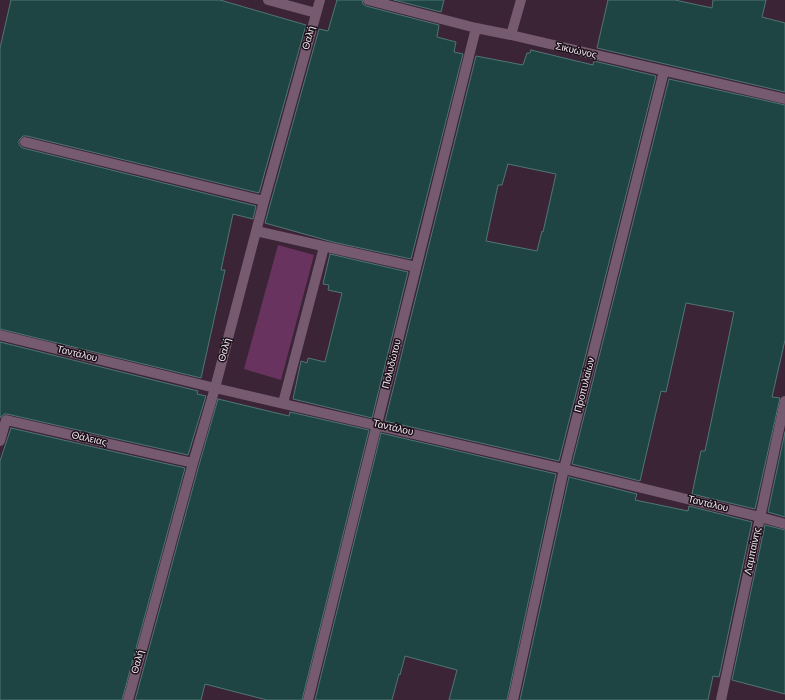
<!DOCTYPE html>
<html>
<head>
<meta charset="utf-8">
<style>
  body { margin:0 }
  canvas { display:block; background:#3a2436 }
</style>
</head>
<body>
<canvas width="785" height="700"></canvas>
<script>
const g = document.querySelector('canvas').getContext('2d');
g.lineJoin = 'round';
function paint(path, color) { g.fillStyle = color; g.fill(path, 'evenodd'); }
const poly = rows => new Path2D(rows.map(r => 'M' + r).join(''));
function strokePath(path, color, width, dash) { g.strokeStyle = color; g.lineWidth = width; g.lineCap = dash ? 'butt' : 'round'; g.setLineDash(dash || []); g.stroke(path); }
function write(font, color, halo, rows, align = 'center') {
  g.font = font + ' Helvetica,sans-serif'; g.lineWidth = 3; g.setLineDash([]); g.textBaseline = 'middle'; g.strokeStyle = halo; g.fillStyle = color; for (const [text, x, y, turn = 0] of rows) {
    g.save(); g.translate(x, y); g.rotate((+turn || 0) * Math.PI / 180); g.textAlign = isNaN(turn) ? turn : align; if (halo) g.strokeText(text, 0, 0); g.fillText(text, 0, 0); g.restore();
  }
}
const green = poly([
  [278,245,314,255,281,380,244,369]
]);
const building = poly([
  [11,0,220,0,306,25,259,193,27,136,23,136,19,140,19,144,21,147,23,148,256,206,253,219,233,214,221,270,225,270,201,378,0,329,0,48,11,0],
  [337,0,362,0,363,4,366,6,439,25,437,37,456,42,454,52,463,54,411,259,333,242,265,223,319,29,328,31,337,0],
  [394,0,444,0,441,12,394,0],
  [608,0,675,0,712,8,713,0,766,0,762,17,785,23,785,92,597,48,608,0],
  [531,50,593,65,594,61,656,76,559,461,385,421,476,56,523,65,527,53,530,53,531,50],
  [508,164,556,174,543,232,542,231,537,251,486,241,498,185,502,185,508,164],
  [669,79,785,105,785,340,772,397,780,398,755,509,692,494,701,451,705,451,734,312,686,303,666,392,661,391,640,481,572,464,669,79],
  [330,254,408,272,372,418,293,399,301,361,307,363,308,358,325,362,342,293,328,290,329,285,323,284,330,254],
  [0,342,198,391,197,394,206,396,188,455,7,414,4,414,0,418,0,342],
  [218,399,289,416,290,412,369,430,302,700,267,700,205,684,201,700,135,700,199,465,218,399],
  [11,428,185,468,122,700,0,700,0,461,11,428],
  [785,432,785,517,768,512,785,432],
  [381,433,556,474,507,700,449,700,457,670,405,656,400,675,399,674,392,700,315,700,381,433],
  [569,477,637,494,635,500,688,511,689,506,752,522,719,677,713,676,708,700,520,700,569,477],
  [765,525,785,530,785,694,732,680,765,525]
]);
const street = poly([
  [268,0,316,13],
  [368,0,476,28,511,35,785,99],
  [511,35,521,0],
  [25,142,264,201],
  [256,231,416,267],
  [0,335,215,388,564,469,760,517,785,524],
  [283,403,324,247],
  [0,441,6,420,193,463],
  [128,700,193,463,215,388,264,201,320,0],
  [308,700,476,28],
  [513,700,564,469,664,71],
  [721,700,785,401]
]);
const streetNames = [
  ["Θαλή",309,38,-75],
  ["Σικυώνος",576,51,13],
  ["Θαλή",225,350,-75],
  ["Ταντάλου",77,354,14],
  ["Πολυδώτου",392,364,-76],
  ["Προπυλαίων",585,385,-76],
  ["Ταντάλου",393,428,13],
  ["Θάλειας",89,439,13],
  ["Ταντάλου",708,504,14],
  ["Λαμπαίνης",753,551,-78],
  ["Θαλή",138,662,-75]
];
paint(green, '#69335f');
paint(building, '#1e4444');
strokePath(building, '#4f7675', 1);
strokePath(street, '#765a70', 10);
write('10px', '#f3e4ef', '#1b1119', streetNames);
</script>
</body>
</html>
